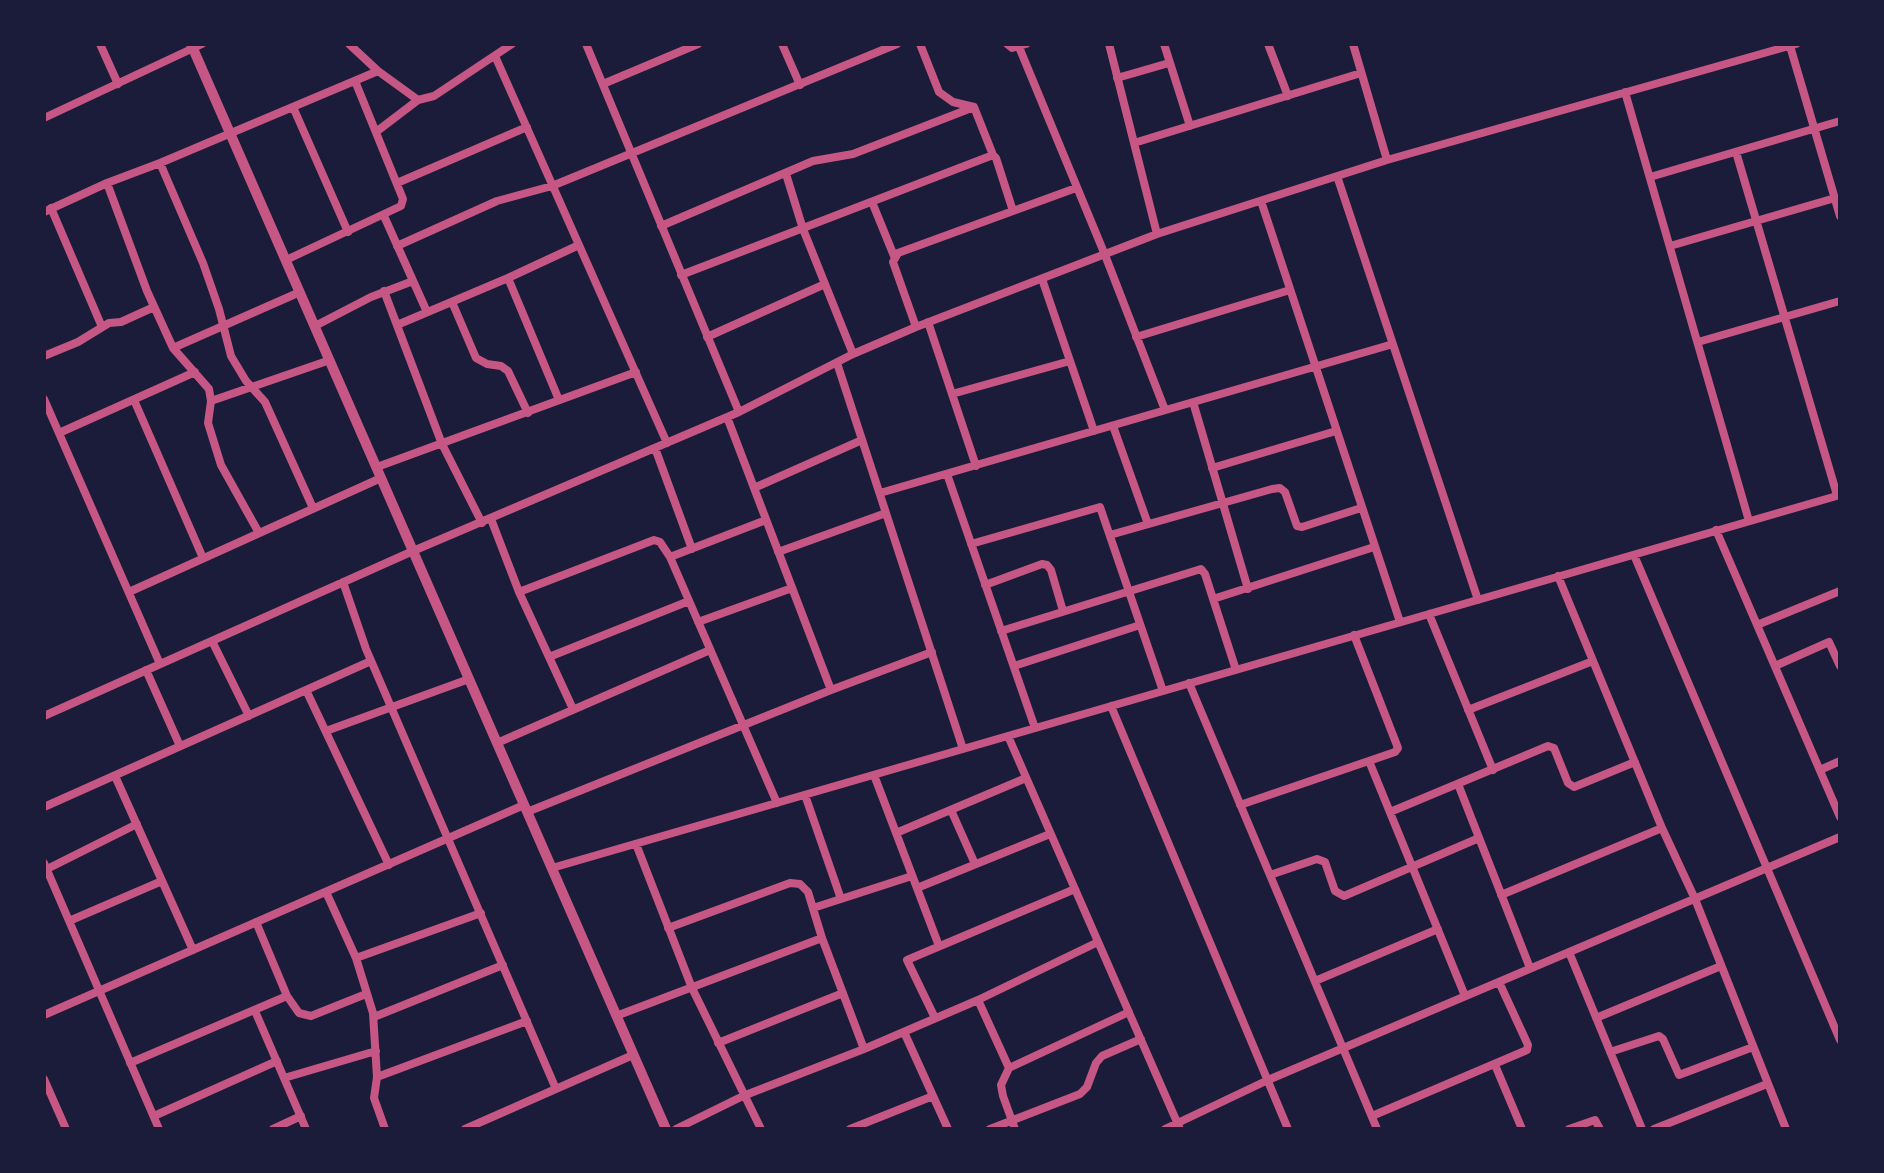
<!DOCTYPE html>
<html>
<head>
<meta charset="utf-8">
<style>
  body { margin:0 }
  #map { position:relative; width:1884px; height:1173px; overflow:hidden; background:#1b1b3a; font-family:"Fira Sans Condensed",sans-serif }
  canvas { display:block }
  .frame { position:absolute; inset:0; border:46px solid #1b1b3a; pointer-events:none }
</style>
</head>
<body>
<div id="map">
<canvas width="1884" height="1173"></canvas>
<div class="frame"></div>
</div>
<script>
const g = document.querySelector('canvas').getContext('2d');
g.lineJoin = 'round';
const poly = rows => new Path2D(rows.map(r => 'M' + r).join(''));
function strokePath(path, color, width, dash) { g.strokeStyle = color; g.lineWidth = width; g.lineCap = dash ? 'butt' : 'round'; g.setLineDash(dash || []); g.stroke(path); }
const minor = poly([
  [100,44,118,84],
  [349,44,378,71,418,100,434,96,512,44],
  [586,44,739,412],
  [782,44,800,85],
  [920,44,939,92,953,102,974,107,993,155],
  [1007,44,1012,48,1026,44],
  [1109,44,1157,234],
  [1164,44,1190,126],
  [1268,44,1288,96],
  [1353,44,1387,160],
  [1790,46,1840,216],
  [1019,47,1105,255,1165,410],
  [495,56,667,443],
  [1117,78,1169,63],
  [603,84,698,44],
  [1625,92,1749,521],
  [293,107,348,232],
  [44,118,202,44],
  [376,132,418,100],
  [1134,143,1361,73],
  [1736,152,1837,495],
  [160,163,203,263,219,309,231,356,246,381,265,402,313,508],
  [786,174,803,229,853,354],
  [1337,176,1478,600],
  [1650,177,1840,121],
  [107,183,147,291,173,348,209,389,211,401,208,423,221,465,259,533],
  [397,183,527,127],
  [1261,201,1400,622],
  [872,202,894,256],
  [51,208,102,327],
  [44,212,107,183,160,163,378,71],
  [384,216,427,312],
  [661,226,813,161,853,154,974,107],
  [397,246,497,201,552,186,897,44],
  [1670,246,1835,198],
  [286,260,401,206,403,199,355,81],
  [681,275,993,155,996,158,1013,211],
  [1042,279,1094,431],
  [384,291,442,444,482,523],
  [452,302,476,358,487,364,501,366,508,371,528,413],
  [928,322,976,466],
  [397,325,508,278],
  [315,326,371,297,413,281],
  [916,327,893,262,898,253,1076,188],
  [707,337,825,284],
  [1136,337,1290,290],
  [1698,342,1840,301],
  [173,348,300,292],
  [44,356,78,342,109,323,121,322,154,307],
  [837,363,963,749],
  [952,394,1070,361],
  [44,399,160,664],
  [134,400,203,558],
  [559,400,508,278,579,245],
  [211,401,330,360],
  [1193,402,1248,589],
  [727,417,831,690],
  [1113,426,1148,524],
  [59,433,195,372],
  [655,448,692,549],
  [377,467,636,372],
  [1212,468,1336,431],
  [947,474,1035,728],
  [754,488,862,440],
  [880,493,1393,344],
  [491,519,519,592,573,709],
  [1716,530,1840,817],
  [1110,535,1272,489,1280,488,1285,492,1297,526,1302,527,1361,508],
  [971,544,1100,507,1163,691],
  [778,552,886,513],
  [1634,555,1840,1040],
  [670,557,766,520],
  [1558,576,1662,828,1695,899,1786,1129],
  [343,582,366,649,556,1089],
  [985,585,1042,564,1047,565,1051,570,1063,611],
  [129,592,381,478],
  [519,592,654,540,660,542,670,557,777,803],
  [1213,599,1374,547],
  [1429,614,1493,770],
  [698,622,792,588],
  [1757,625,1840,591],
  [1001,631,1201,569,1205,574,1236,670],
  [212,641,249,716],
  [549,657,689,601],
  [1014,666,1140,625],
  [1775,666,1829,642,1840,666],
  [146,670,180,746],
  [1189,683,1377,1129],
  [306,690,389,865],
  [1111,706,1288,1129],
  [1468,710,1593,661],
  [44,716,413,551,739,412,853,354,916,327,1157,234,1387,160,1796,44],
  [326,731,469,679],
  [1008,736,1180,1129],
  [497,743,710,650],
  [1369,761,1465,996],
  [1820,770,1840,761],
  [874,775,939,946],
  [115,776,193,950],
  [1458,784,1530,968],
  [805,795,841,899],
  [1240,805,1395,752,1398,748,1354,635],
  [44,807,371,661],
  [951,810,975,864],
  [527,812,831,690,932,652],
  [1390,812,1548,746,1554,748,1568,783,1574,787,1635,762],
  [896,833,1026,778],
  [636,844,692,988,761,1129],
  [44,863,159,1129],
  [552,868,1840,495],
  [47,869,137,824],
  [1270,875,1317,859,1325,862,1335,891,1344,896,1479,838],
  [917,888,1050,834],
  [326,892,356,958,373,1013,377,1077,374,1098,385,1129],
  [1501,895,1662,828],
  [813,908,912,876],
  [69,921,162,881],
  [668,928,790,883,800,884,808,892,822,938,864,1049],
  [1569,952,1642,1129],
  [356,958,481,913],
  [1315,981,1438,929],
  [287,996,299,1013,311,1016,366,994],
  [978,1000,1098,942],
  [255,1011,306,1129],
  [44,1015,524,805],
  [616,1016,822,938],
  [374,1017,503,965],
  [935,1018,907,960,1075,889],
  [1596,1018,1721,966],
  [904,1032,948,1129],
  [718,1043,843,993],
  [1610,1052,1659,1036,1663,1039,1679,1075,1753,1047],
  [130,1063,287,996,256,922],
  [1495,1065,1522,1129],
  [377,1077,527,1021],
  [284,1078,376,1051],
  [44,1079,66,1129],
  [154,1116,277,1061],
  [1372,1116,1527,1050,1528,1045,1499,982],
  [273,1129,301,1116],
  [465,1129,633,1055],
  [676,1129,743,1096,864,1049,978,1000,1009,1068],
  [850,1129,933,1096],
  [990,1129,1080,1094,1087,1087,1096,1063,1102,1056,1141,1039],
  [1015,1129,1003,1096,1001,1085,1009,1068,1129,1012],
  [1165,1129,1268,1080,1840,837],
  [1569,1129,1595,1120,1600,1129],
  [1654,1129,1767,1084]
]);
const tertiary = poly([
  [191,44,666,1129]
]);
strokePath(minor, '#c65784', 8);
strokePath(tertiary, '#c65784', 10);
</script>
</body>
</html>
